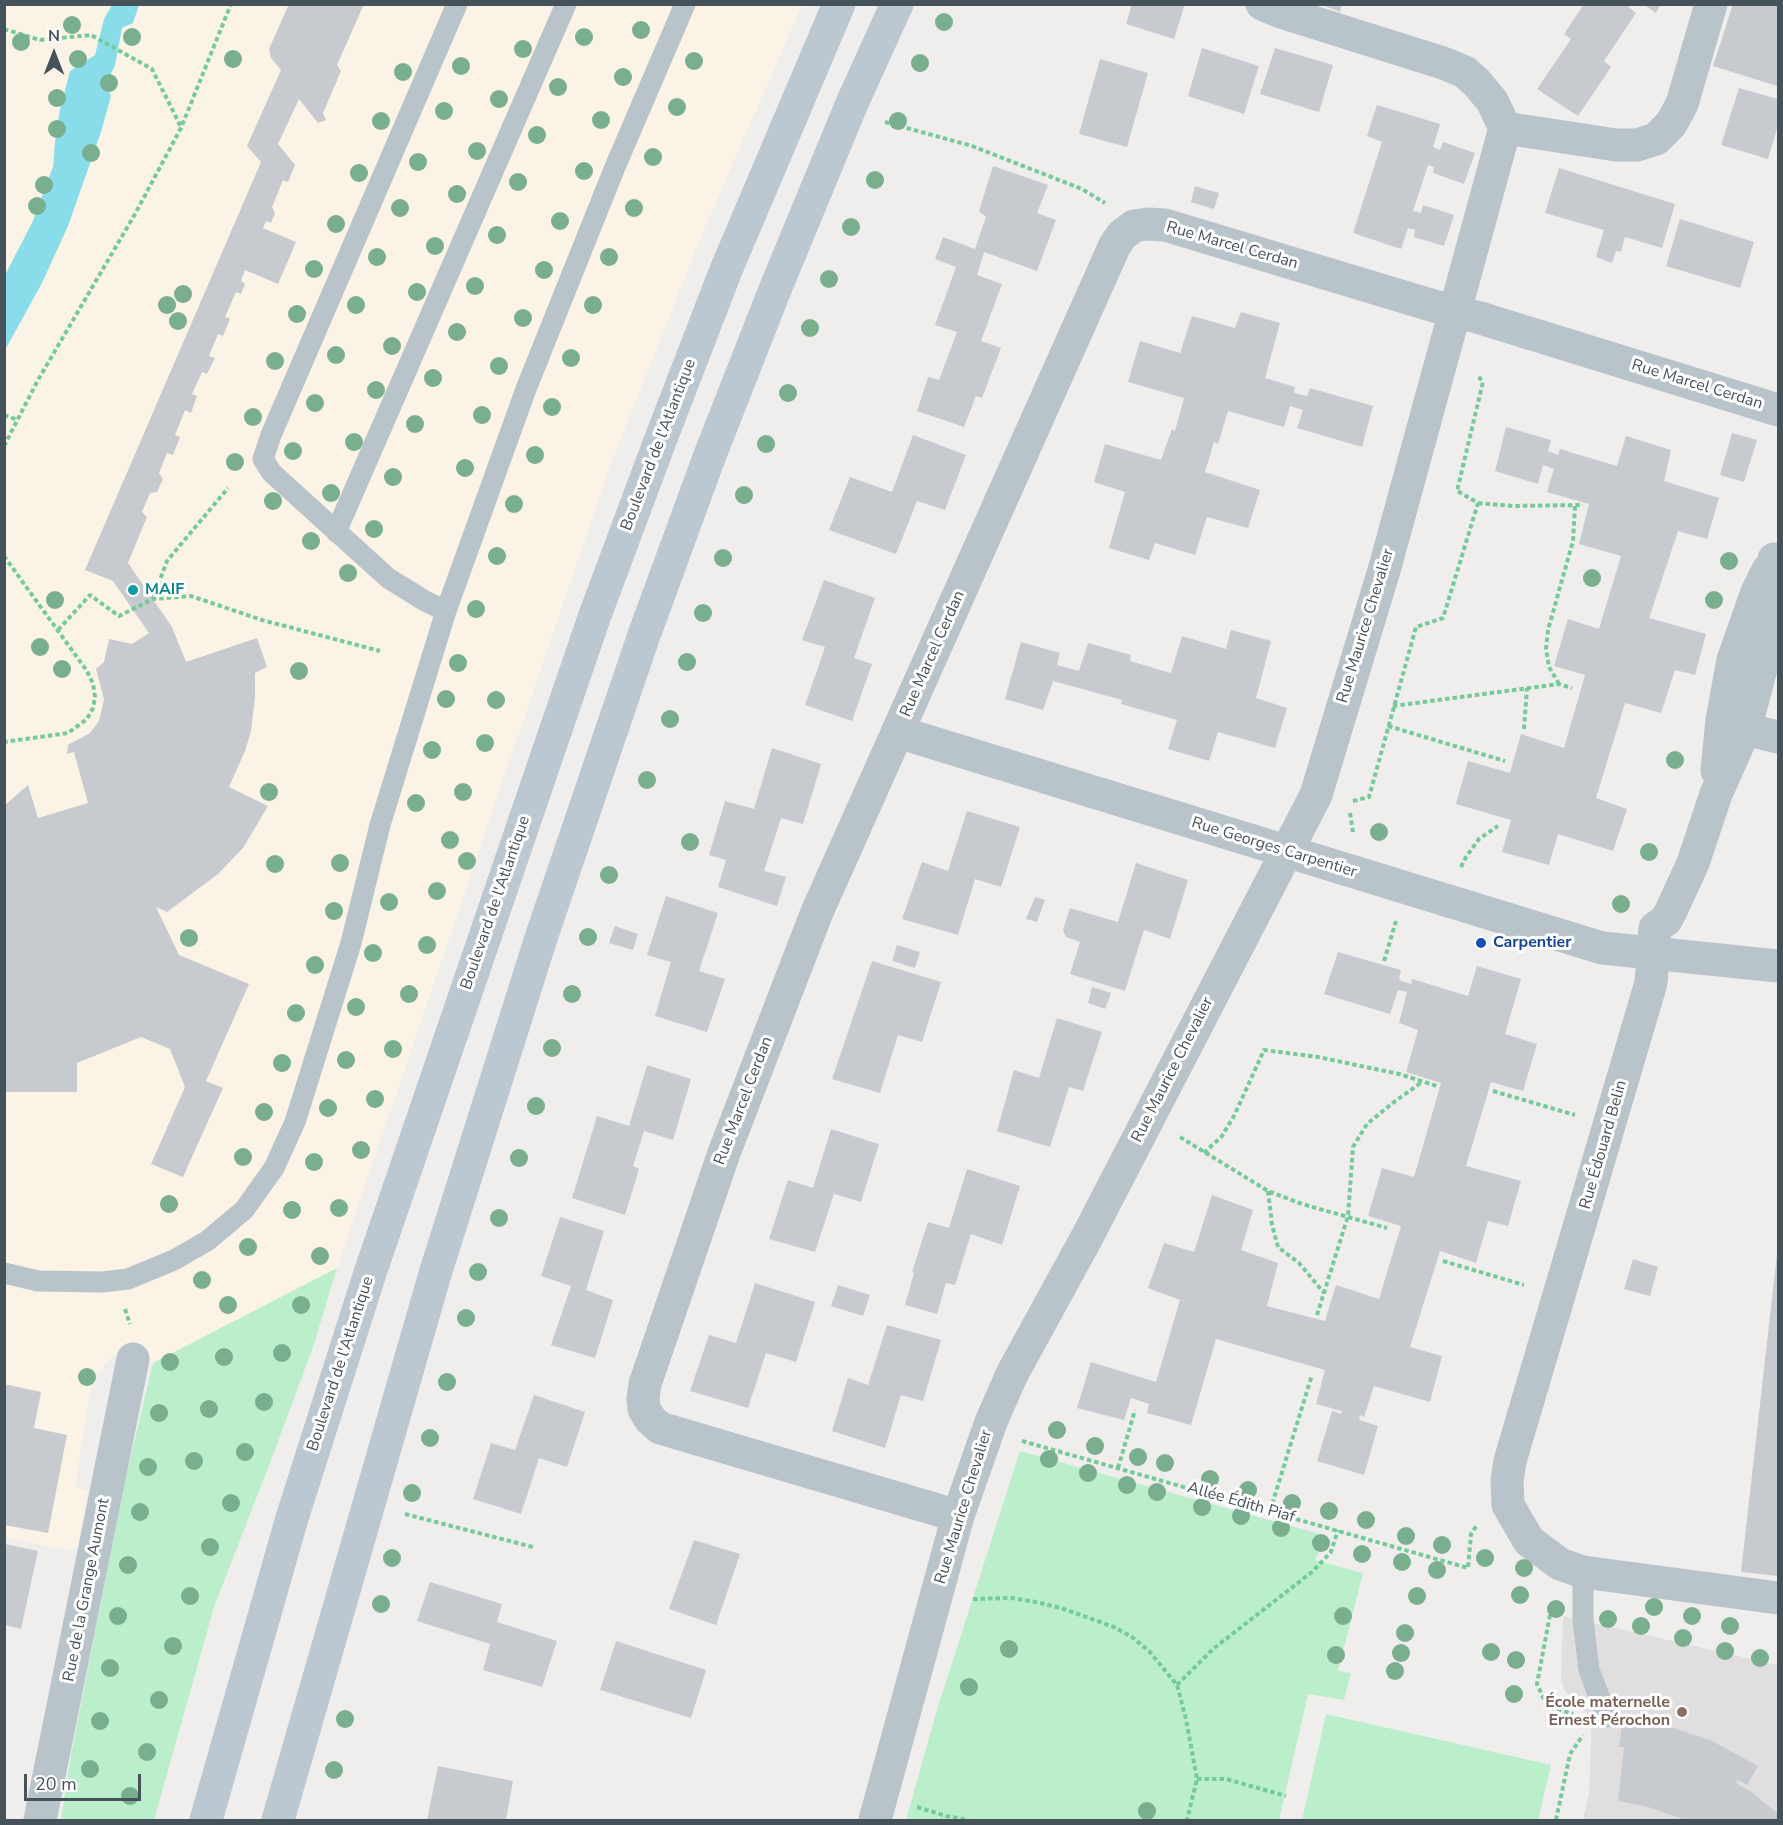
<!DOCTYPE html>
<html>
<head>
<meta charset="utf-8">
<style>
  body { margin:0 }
  #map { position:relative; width:1783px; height:1825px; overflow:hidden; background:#f0eded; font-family:"Nunito Sans",sans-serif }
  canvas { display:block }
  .frame { position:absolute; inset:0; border:6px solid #46525a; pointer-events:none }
  .north { position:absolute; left:24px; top:24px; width:60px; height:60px; -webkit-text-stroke:4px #fff; paint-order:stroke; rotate:0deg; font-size:16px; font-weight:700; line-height:24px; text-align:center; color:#46525a }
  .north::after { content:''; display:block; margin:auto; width:21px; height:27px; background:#46525a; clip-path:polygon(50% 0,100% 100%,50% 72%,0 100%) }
  .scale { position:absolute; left:24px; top:1774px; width:117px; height:27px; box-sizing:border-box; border:3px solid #46525a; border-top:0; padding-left:8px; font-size:18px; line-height:21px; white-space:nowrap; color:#46525a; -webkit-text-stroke:4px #fff; paint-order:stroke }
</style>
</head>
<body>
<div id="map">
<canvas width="1783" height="1825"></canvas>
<div class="frame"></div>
<div class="north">N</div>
<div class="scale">20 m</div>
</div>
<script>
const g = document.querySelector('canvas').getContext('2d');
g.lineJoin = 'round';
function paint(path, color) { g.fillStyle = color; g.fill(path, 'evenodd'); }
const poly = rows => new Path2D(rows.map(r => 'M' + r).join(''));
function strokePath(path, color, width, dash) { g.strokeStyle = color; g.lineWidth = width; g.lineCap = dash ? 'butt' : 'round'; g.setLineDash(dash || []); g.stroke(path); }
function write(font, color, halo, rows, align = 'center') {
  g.font = font + ' "Nunito Sans",sans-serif'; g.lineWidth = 6; g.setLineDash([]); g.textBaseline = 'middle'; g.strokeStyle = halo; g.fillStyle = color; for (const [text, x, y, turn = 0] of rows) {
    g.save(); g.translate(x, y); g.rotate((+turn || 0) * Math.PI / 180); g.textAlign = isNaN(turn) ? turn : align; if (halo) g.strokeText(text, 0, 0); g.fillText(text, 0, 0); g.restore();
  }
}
const commercial = poly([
  [5,5,802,5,703,232,610,466,337,1268,153,1363,113,1355,92,1380,75,1487,88,1490,77,1549,70,1551,5,1537]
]);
const education = poly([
  [1563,1616,1778,1665,1778,1820,1583,1820,1589,1793,1592,1719,1564,1690,1561,1678]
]);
const green = poly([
  [337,1268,314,1344,275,1450,214,1607,154,1820,61,1820,71,1755,125,1481,153,1363],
  [1020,1451,1327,1536,1315,1560,1363,1573,1338,1671,1351,1673,1344,1700,1308,1694,1279,1820,906,1820,936,1713],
  [1326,1714,1551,1765,1538,1820,1302,1820]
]);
const water = poly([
  [112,5,139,5,133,23,122,28,115,65,106,85,111,96,101,132,68,226,42,283,5,350,5,275,32,223,53,167,55,142,60,109,70,71,95,55,104,19]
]);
const building = poly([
  [289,4,364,4,337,65,341,71,323,113,326,120,318,123,299,99,278,144,295,165,288,182,283,180,272,207,275,213,271,223,266,221,263,228,296,242,278,284,245,270,241,281,245,284,241,294,236,292,225,317,230,319,223,336,218,334,209,356,215,358,207,374,202,372,192,394,197,396,191,413,185,410,175,435,180,437,173,455,167,453,159,473,163,479,157,492,150,493,142,512,147,517,128,563,172,627,186,662,257,638,267,667,255,673,255,697,251,731,245,751,229,787,268,806,243,848,218,874,167,912,156,907,179,955,249,984,206,1081,223,1088,183,1177,151,1164,185,1087,170,1049,141,1037,77,1063,77,1092,4,1092,4,806,28,785,38,818,88,803,74,752,67,754,68,745,90,733,99,721,104,699,96,669,104,662,109,639,132,644,149,633,113,581,85,570,261,162,247,146,281,70,271,58,269,49],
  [1132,4,1185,4,1174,39,1126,24],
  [1320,4,1342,4,1340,12],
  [1584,4,1625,4,1636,13,1604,61,1611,67,1578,116,1537,89,1571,39,1564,34],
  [1643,4,1661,4,1656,13],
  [1733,4,1778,4,1778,80,1777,86,1713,66],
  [1202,48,1259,66,1244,114,1188,96],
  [1275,48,1333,65,1319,112,1260,94],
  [1100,59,1148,73,1127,147,1079,134],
  [1739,88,1778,99,1778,125,1768,159,1721,145],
  [1377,105,1440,124,1433,147,1440,150,1443,142,1475,153,1464,184,1433,173,1434,167,1428,165,1413,211,1421,213,1423,205,1454,215,1444,246,1414,237,1415,230,1408,228,1401,249,1353,233,1382,142,1367,136],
  [993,166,1048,185,1037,213,1056,220,1037,271,984,252,977,275,1002,284,981,341,1001,348,982,398,976,396,964,427,917,411,928,377,939,380,957,332,935,325,956,267,935,259,943,237,975,249,986,217,979,211],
  [1559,168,1675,204,1662,248,1625,237,1621,252,1616,251,1612,263,1596,257,1604,230,1545,213],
  [1195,186,1219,193,1214,209,1191,202],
  [1680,219,1754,242,1740,288,1666,266],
  [1241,312,1280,323,1265,378,1295,387,1294,393,1307,396,1310,388,1373,406,1362,447,1297,428,1303,410,1290,406,1284,427,1228,411,1218,444,1214,442,1205,472,1260,490,1248,528,1207,517,1195,555,1155,543,1149,560,1109,548,1125,492,1094,482,1105,444,1161,460,1172,429,1175,431,1184,398,1128,382,1140,341,1180,353,1192,316,1235,328],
  [1506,427,1551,440,1548,451,1558,455,1560,449,1617,466,1626,436,1671,450,1664,481,1719,498,1707,539,1678,531,1649,618,1706,634,1695,675,1675,670,1661,713,1625,703,1596,798,1627,809,1613,851,1558,834,1549,865,1502,852,1511,820,1456,804,1468,761,1510,773,1521,734,1564,748,1585,675,1554,666,1568,619,1599,629,1621,556,1579,544,1589,504,1547,492,1554,469,1543,465,1538,484,1495,471],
  [1732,433,1757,440,1744,482,1720,475],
  [913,435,966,455,945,510,917,501,896,554,829,530,850,477,892,492],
  [824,580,875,598,854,658,872,664,852,721,805,705,825,647,802,640],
  [1231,630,1271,641,1256,698,1287,708,1275,748,1218,732,1209,761,1168,749,1177,720,1121,704,1122,700,1053,681,1043,710,1005,699,1021,642,1060,653,1057,665,1079,671,1088,643,1131,655,1130,661,1171,673,1182,636,1226,649],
  [772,748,821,764,803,824,781,818,764,871,786,877,777,906,718,887,726,860,709,855,725,801,754,809],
  [967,811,1020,827,1001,887,975,879,958,935,902,919,922,862,948,871],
  [1136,863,1188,880,1170,939,1144,930,1125,991,1070,974,1080,942,1066,937,1063,930,1070,908,1118,922],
  [666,896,718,913,699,971,725,979,707,1032,655,1016,671,962,647,955],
  [1035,897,1045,900,1037,922,1026,919],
  [615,926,638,934,633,950,609,943],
  [897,945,920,952,915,968,892,961],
  [1338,952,1401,970,1399,980,1411,984,1412,979,1468,996,1477,966,1521,979,1505,1034,1537,1044,1523,1091,1491,1082,1466,1166,1521,1181,1508,1226,1488,1221,1476,1263,1440,1251,1410,1347,1442,1356,1430,1402,1374,1386,1364,1417,1360,1415,1359,1420,1378,1426,1364,1475,1317,1461,1332,1411,1341,1414,1342,1411,1316,1404,1325,1370,1216,1339,1191,1425,1147,1413,1149,1404,1131,1398,1124,1420,1077,1408,1091,1362,1156,1382,1180,1300,1148,1288,1164,1243,1194,1252,1212,1195,1253,1210,1241,1250,1278,1263,1267,1306,1325,1321,1336,1285,1379,1299,1401,1226,1368,1216,1382,1168,1414,1177,1441,1083,1406,1072,1418,1030,1399,1023,1407,992,1398,990,1390,1014,1324,994],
  [872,961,941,982,922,1042,898,1035,880,1093,832,1079],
  [1092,987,1111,993,1105,1009,1088,1003],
  [1057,1018,1102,1032,1083,1091,1069,1087,1050,1147,997,1131,1014,1070,1039,1078],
  [647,1065,691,1079,673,1140,644,1131,633,1166,639,1169,625,1215,572,1198,597,1116,629,1126],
  [831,1129,879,1144,861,1202,834,1194,815,1252,769,1239,788,1180,813,1188],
  [967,1169,1020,1186,1002,1245,971,1234,955,1285,946,1283,937,1314,905,1305,914,1273,912,1272,928,1222,949,1228],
  [560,1217,604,1231,586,1290,613,1300,595,1358,551,1345,571,1286,541,1276],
  [1777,1254,1778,1254,1778,1576,1741,1572],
  [1633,1259,1658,1267,1650,1296,1624,1289],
  [755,1283,815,1302,796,1362,766,1353,748,1408,690,1391,709,1335,736,1343],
  [838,1285,870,1295,863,1316,831,1306],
  [887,1325,941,1340,923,1401,901,1395,885,1448,832,1431,848,1378,868,1385],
  [4,1384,41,1392,34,1428,67,1435,48,1533,4,1525],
  [534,1395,585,1412,567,1467,539,1458,521,1514,473,1499,491,1443,515,1450],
  [694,1540,740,1554,716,1625,669,1609],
  [5,1544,38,1551,21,1629,5,1625],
  [430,1582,502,1604,497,1622,557,1641,542,1687,483,1670,490,1644,417,1621],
  [616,1641,706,1670,691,1718,600,1690],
  [1623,1718,1667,1726,1712,1741,1758,1766,1747,1785,1738,1780,1736,1783,1753,1793,1778,1814,1778,1820,1686,1820,1645,1806,1618,1801,1624,1747,1619,1747],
  [438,1766,513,1781,506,1820,427,1820]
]);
const path = poly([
  [4,29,40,40,91,35,152,69,181,127],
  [885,122,972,146,1082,189,1105,203],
  [4,415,18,420],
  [4,446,38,380,135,214,181,128,231,4],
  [1478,503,1513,506,1583,505],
  [4,556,87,671,93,684,95,697,93,708,87,719,68,733,4,742],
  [153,599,167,561,228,488],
  [58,630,90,595,119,616,153,599,191,596,262,620,380,651],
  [1559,684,1549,667,1546,649,1548,630,1573,541,1575,506],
  [1393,706,1559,684,1572,688],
  [1388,726,1505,761],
  [1524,729,1527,688],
  [1353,801,1369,797,1416,627,1443,618,1478,503,1457,491,1483,382,1477,375],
  [1350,813,1353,832],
  [1461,867,1466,857,1479,839,1498,826],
  [1384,961,1396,921],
  [1493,1091,1575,1115],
  [1180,1137,1268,1191,1302,1204,1387,1228],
  [1204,1153,1222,1136,1234,1116,1264,1050,1318,1057,1399,1074,1437,1086],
  [1268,1191,1272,1225,1278,1247,1299,1263,1324,1293],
  [1443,1261,1524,1285],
  [125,1309,130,1324],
  [1317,1315,1348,1216,1353,1147,1367,1124,1394,1102,1422,1082],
  [1022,1441,1468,1568,1471,1534,1477,1525],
  [1118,1468,1135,1410],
  [1270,1511,1312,1375],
  [405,1514,533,1547],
  [973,1599,1011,1598,1036,1602,1061,1608,1114,1627,1132,1637,1149,1651,1177,1685,1186,1719,1197,1779,1187,1820],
  [1550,1615,1537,1684,1547,1706,1573,1714],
  [1177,1685,1213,1649,1312,1572,1331,1552,1338,1530],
  [1197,1779,1226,1779,1286,1796],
  [917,1807,946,1816,968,1820],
  [1556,1820,1570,1754,1583,1735]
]);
const service = poly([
  [336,532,566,4],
  [446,611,425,601,388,578,272,473,263,459,271,435,457,4],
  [4,1273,38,1281,102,1282,128,1279,174,1260,207,1241,244,1210,274,1168,295,1122,351,943,380,825,446,611,526,389,615,167,685,4],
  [1583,1572,1583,1620,1589,1670,1607,1717]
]);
const minor = poly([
  [1505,128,1616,145,1637,145,1656,139,1671,124,1682,104,1711,4],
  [1774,559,1774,596,1770,635,1745,729,1716,794,1693,863,1671,911,1666,920,1655,928,1651,983,1510,1461,1507,1481,1508,1505,1529,1541,1560,1564,1583,1572,1778,1598],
  [1745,729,1778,737],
  [898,732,1602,948,1778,966],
  [1717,771,1722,720,1733,660,1757,592,1768,570],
  [958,1516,660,1428,650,1419,644,1409,643,1398,645,1384,724,1153,817,912,1115,245,1122,235,1134,226,1148,224,1165,225,1454,312,1477,317,1778,410],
  [40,1820,133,1359],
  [875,1820,958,1516,991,1422,1012,1374,1086,1239,1316,795,1385,567,1505,128,1492,101,1477,83,1465,72,1443,63,1281,12,1262,4]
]);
const secondary = poly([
  [206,1820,292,1518,370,1273,595,615,660,441,726,270,839,4],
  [278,1820,435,1274,541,938,644,635,710,455,776,287,853,101,897,4]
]);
const trees = [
  [944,22],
  [72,25],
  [641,30],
  [132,37],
  [584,37],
  [21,42],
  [523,49],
  [78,59],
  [233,59],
  [694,61],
  [920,63],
  [461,66],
  [403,72],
  [623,77],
  [109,83],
  [558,87],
  [57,98],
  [499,99],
  [677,107],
  [444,111],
  [601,120],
  [381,121],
  [898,121],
  [57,129],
  [537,135],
  [477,151],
  [91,153],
  [653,157],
  [418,162],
  [584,171],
  [359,173],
  [875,180],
  [518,182],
  [44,185],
  [457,194],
  [37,206],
  [400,208],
  [634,208],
  [560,221],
  [336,224],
  [851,227],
  [497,235],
  [435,246],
  [377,257],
  [609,257],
  [314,269],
  [544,270],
  [829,279],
  [475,286],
  [417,292],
  [183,294],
  [167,305],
  [356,305],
  [593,305],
  [297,314],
  [523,318],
  [178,321],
  [810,328],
  [457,332],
  [392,346],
  [336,355],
  [571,358],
  [275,361],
  [499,366],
  [433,378],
  [376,390],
  [788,393],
  [315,403],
  [552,407],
  [482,415],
  [253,417],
  [415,424],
  [354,442],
  [766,444],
  [293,451],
  [535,455],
  [235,462],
  [465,468],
  [393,477],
  [331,493],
  [744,495],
  [273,501],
  [514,504],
  [374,529],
  [311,541],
  [497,556],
  [723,558],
  [1729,561],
  [348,573],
  [1592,578],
  [55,600],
  [1714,600],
  [476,609],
  [703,613],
  [40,647],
  [687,662],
  [458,663],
  [62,669],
  [299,671],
  [446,699],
  [496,700],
  [670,719],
  [485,743],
  [432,750],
  [1675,760],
  [647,780],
  [269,792],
  [463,792],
  [416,803],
  [1379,832],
  [450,840],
  [690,842],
  [1649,852],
  [467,861],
  [340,863],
  [275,864],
  [609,875],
  [437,891],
  [389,902],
  [1621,904],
  [334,911],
  [588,937],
  [189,938],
  [427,945],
  [373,953],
  [315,965],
  [409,994],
  [572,994],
  [356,1007],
  [296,1013],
  [552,1048],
  [393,1049],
  [346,1060],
  [282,1063],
  [375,1099],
  [536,1106],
  [328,1108],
  [264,1112],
  [361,1150],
  [243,1157],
  [519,1158],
  [314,1162],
  [169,1204],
  [339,1208],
  [292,1210],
  [499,1218],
  [248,1247],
  [320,1256],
  [478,1272],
  [202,1280],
  [228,1305],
  [301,1305],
  [466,1318],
  [282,1353],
  [224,1357],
  [170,1362],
  [87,1377],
  [447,1382],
  [264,1402],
  [209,1409],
  [159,1413],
  [1057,1430],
  [430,1438],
  [1095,1446],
  [245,1452],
  [1138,1457],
  [1049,1459],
  [194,1461],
  [1165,1463],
  [148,1467],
  [1088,1473],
  [1210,1479],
  [1127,1485],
  [1248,1490],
  [1157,1492],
  [412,1493],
  [231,1503],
  [1292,1503],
  [1202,1507],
  [1329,1511],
  [140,1512],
  [1241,1516],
  [1366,1520],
  [1281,1528],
  [1406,1536],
  [1321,1543],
  [1442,1545],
  [210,1547],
  [1362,1554],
  [392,1558],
  [1485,1558],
  [1402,1562],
  [128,1565],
  [1524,1568],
  [1437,1570],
  [1520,1595],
  [190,1596],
  [1417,1596],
  [381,1604],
  [1654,1607],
  [1556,1609],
  [118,1616],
  [1343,1616],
  [1692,1616],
  [1608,1619],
  [1641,1626],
  [1730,1626],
  [1405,1633],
  [1683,1638],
  [173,1646],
  [1009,1649],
  [1725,1651],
  [1491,1652],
  [1401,1653],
  [1336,1655],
  [1760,1658],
  [1516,1660],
  [110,1668],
  [1395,1671],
  [969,1687],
  [1514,1694],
  [159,1700],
  [345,1719],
  [100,1721],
  [147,1752],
  [90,1769],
  [334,1770],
  [130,1796],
  [1147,1811]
];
const markers = [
  [133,590,6,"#0f9aa8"],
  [1481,943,6,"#1a4fb4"],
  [1682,1712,6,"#8d6e63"]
];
const streetNames = [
  ["Rue Marcel Cerdan",1232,246,16],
  ["Rue Marcel Cerdan",1697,385,17],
  ["Boulevard de l'Atlantique",659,445,-69],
  ["Rue Maurice Chevalier",1366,626,-73],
  ["Rue Marcel Cerdan",933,654,-66],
  ["Rue Georges Carpentier",1274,848,17],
  ["Boulevard de l'Atlantique",496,903,-71],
  ["Rue Maurice Chevalier",1173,1070,-63],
  ["Rue Marcel Cerdan",744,1101,-69],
  ["Rue Édouard Belin",1604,1145,-74],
  ["Boulevard de l'Atlantique",341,1364,-72],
  ["Allée Édith Piaf",1241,1503,16],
  ["Rue Maurice Chevalier",964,1507,-73],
  ["Rue de la Grange Aumont",87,1590,-79]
];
const cultureNames = [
  ["MAIF",145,590]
];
const transitNames = [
  ["Carpentier",1493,943]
];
const educationNames = [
  ["École maternelle",1670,1703],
  ["Ernest Pérochon",1670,1721]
];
paint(commercial, '#fbf3e6');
paint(education, '#e1dedf');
paint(green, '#bbeecb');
paint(water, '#89ddea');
paint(building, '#c7cbd0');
strokePath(path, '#74cb99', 4, [4.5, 3]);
strokePath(service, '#b9c3ca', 21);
strokePath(minor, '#b9c3ca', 33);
strokePath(secondary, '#bbc7d1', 33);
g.fillStyle = '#79ae8e';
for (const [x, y] of trees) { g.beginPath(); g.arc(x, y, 9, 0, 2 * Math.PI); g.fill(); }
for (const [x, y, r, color] of markers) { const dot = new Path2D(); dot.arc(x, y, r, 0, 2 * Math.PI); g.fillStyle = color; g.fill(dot); strokePath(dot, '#fff', 2); }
write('16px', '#46525a', '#fff', streetNames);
write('bold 16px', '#0d838f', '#fff', cultureNames, 'left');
write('bold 16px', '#164399', '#fff', transitNames, 'left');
write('bold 16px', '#785e54', '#fff', educationNames, 'right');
</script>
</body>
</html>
